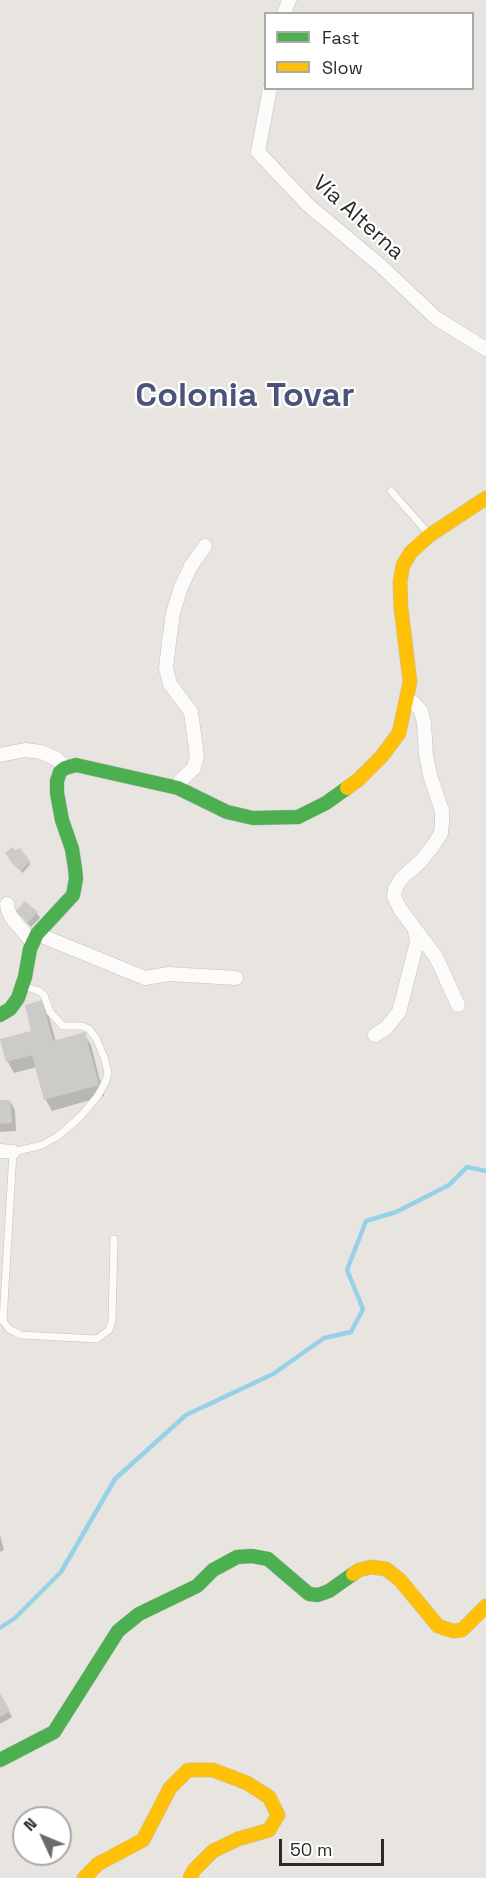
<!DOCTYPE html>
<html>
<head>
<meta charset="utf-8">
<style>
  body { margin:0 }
  #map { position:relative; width:486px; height:1878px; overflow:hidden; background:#e8e5e0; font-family:"Space Grotesk",sans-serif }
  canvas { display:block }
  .legend { position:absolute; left:264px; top:12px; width:210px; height:78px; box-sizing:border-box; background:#fff; border:2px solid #aaa; margin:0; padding:8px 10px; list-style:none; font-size:18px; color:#2a2a2a }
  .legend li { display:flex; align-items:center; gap:12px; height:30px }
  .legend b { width:30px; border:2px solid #aaa }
  .north { position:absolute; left:12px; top:1806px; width:60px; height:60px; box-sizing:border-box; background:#fff; border:2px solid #aaa; border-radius:50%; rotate:314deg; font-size:16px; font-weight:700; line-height:24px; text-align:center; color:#2a2a2a }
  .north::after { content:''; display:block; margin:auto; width:21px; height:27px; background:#6c6b6a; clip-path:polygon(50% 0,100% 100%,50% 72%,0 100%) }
  .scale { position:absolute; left:279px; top:1839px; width:105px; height:27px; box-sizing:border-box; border:3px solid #2a2a2a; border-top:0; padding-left:8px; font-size:18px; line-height:21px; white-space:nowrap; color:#2a2a2a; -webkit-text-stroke:4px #fff; paint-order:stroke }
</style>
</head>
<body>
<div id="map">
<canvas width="486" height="1878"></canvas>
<ul class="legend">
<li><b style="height:8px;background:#4caf50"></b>Fast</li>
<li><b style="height:8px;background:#ffc107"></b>Slow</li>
</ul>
<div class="north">N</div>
<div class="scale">50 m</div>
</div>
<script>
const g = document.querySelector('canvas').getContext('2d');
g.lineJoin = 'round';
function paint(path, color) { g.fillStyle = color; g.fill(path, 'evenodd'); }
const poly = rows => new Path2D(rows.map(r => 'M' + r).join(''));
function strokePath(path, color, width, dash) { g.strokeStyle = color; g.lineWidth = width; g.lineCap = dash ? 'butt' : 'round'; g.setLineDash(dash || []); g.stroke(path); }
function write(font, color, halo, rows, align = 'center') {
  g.font = font + ' "Space Grotesk",sans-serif'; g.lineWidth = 4.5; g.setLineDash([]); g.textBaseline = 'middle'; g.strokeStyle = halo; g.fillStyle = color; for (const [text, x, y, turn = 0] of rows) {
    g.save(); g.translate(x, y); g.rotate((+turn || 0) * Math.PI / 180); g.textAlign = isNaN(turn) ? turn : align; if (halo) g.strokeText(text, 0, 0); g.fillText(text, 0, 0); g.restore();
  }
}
const shadow = poly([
  [7,854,29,862,30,864,23,873,15,866],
  [17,911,37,913,40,918,31,927],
  [41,1002,48,1013,56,1042,84,1034,91,1045,104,1096,52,1111,46,1100,37,1067,14,1073,8,1062,2,1040,33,1032],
  [10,1101,15,1110,16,1131,0,1132,0,1102],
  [0,1535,4,1550,0,1552],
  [0,1696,12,1717,0,1724]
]);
const stream = poly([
  [0,1628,15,1618,61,1572,115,1479,186,1415,273,1374,324,1338,351,1332,363,1309,347,1270,366,1221,396,1212,449,1185,467,1167,486,1171]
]);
const building = poly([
  [12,847,15,850,20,848,30,861,21,871,12,863,5,853],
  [25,901,38,912,27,923,16,911],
  [42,1000,53,1041,85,1032,99,1085,44,1100,32,1055,6,1062,0,1039,31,1031,25,1005],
  [0,1100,10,1100,12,1123,0,1124],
  [0,1693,10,1711,0,1717]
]);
const lane = poly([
  [391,491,429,534],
  [24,986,39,991,44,995,50,1012,63,1026,82,1026,89,1029,96,1038,104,1057,108,1073,105,1083,97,1097,79,1118,58,1136,42,1145,13,1152,3,1321,9,1329,21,1335,97,1339,109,1330,112,1320,114,1239]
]);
const street = poly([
  [284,14,289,0],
  [270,88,258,152,308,205,381,266,436,318,486,349],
  [407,700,414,703,421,711,424,723,426,755,430,775,442,811,442,822,441,833,433,846,420,862,401,879,395,889,394,896,400,909,436,957,458,1005],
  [0,755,25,750,41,752,57,759,65,768],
  [178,788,181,780,194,768,197,756,191,712,170,684,166,668,169,642,173,613,181,587,191,566,205,546],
  [7,904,8,910,11,917,33,943],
  [37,934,145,978,169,974,236,978],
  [375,1035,386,1028,399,1012,417,942,415,931],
  [0,1151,13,1152]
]);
const fast = poly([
  [0,1015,10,1009,18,998,25,977,30,949,37,934,73,895,76,879,75,868,72,849,62,820,57,793,57,781,60,772,65,768,76,765,178,788,227,812,253,818,298,817,326,803,347,788],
  [0,1760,54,1732,118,1631,139,1614,197,1586,213,1570,237,1557,252,1556,268,1559,309,1594,318,1595,329,1591,353,1574]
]);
const slow = poly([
  [347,788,358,780,382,756,399,733,410,682,401,608,400,582,403,565,411,552,430,535,486,498],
  [353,1574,359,1570,371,1567,386,1569,400,1580,438,1626,453,1631,462,1630,486,1606],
  [84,1878,98,1864,143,1840,170,1788,188,1770,213,1770,247,1783,269,1797,278,1815,269,1830,238,1839,213,1851,194,1870,190,1878]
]);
const streetNames = [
  ["Vía Alterna",358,218,42]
];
const townNames = [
  ["Colonia Tovar",245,397]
];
paint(shadow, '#0003');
strokePath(stream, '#96d1e7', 4.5);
paint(building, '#cdcbc7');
strokePath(lane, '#c1c1c1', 8);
strokePath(street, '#c1c1c1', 15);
strokePath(fast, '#c1c1c1', 15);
strokePath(slow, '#c1c1c1', 15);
strokePath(lane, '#fcfbfa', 7);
strokePath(street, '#fcfbfa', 14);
strokePath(fast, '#4caf50', 14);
strokePath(slow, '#ffc107', 14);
write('22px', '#2a2a2a', '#fff', streetNames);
write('bold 34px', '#4c5379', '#fff', townNames);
</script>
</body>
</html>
